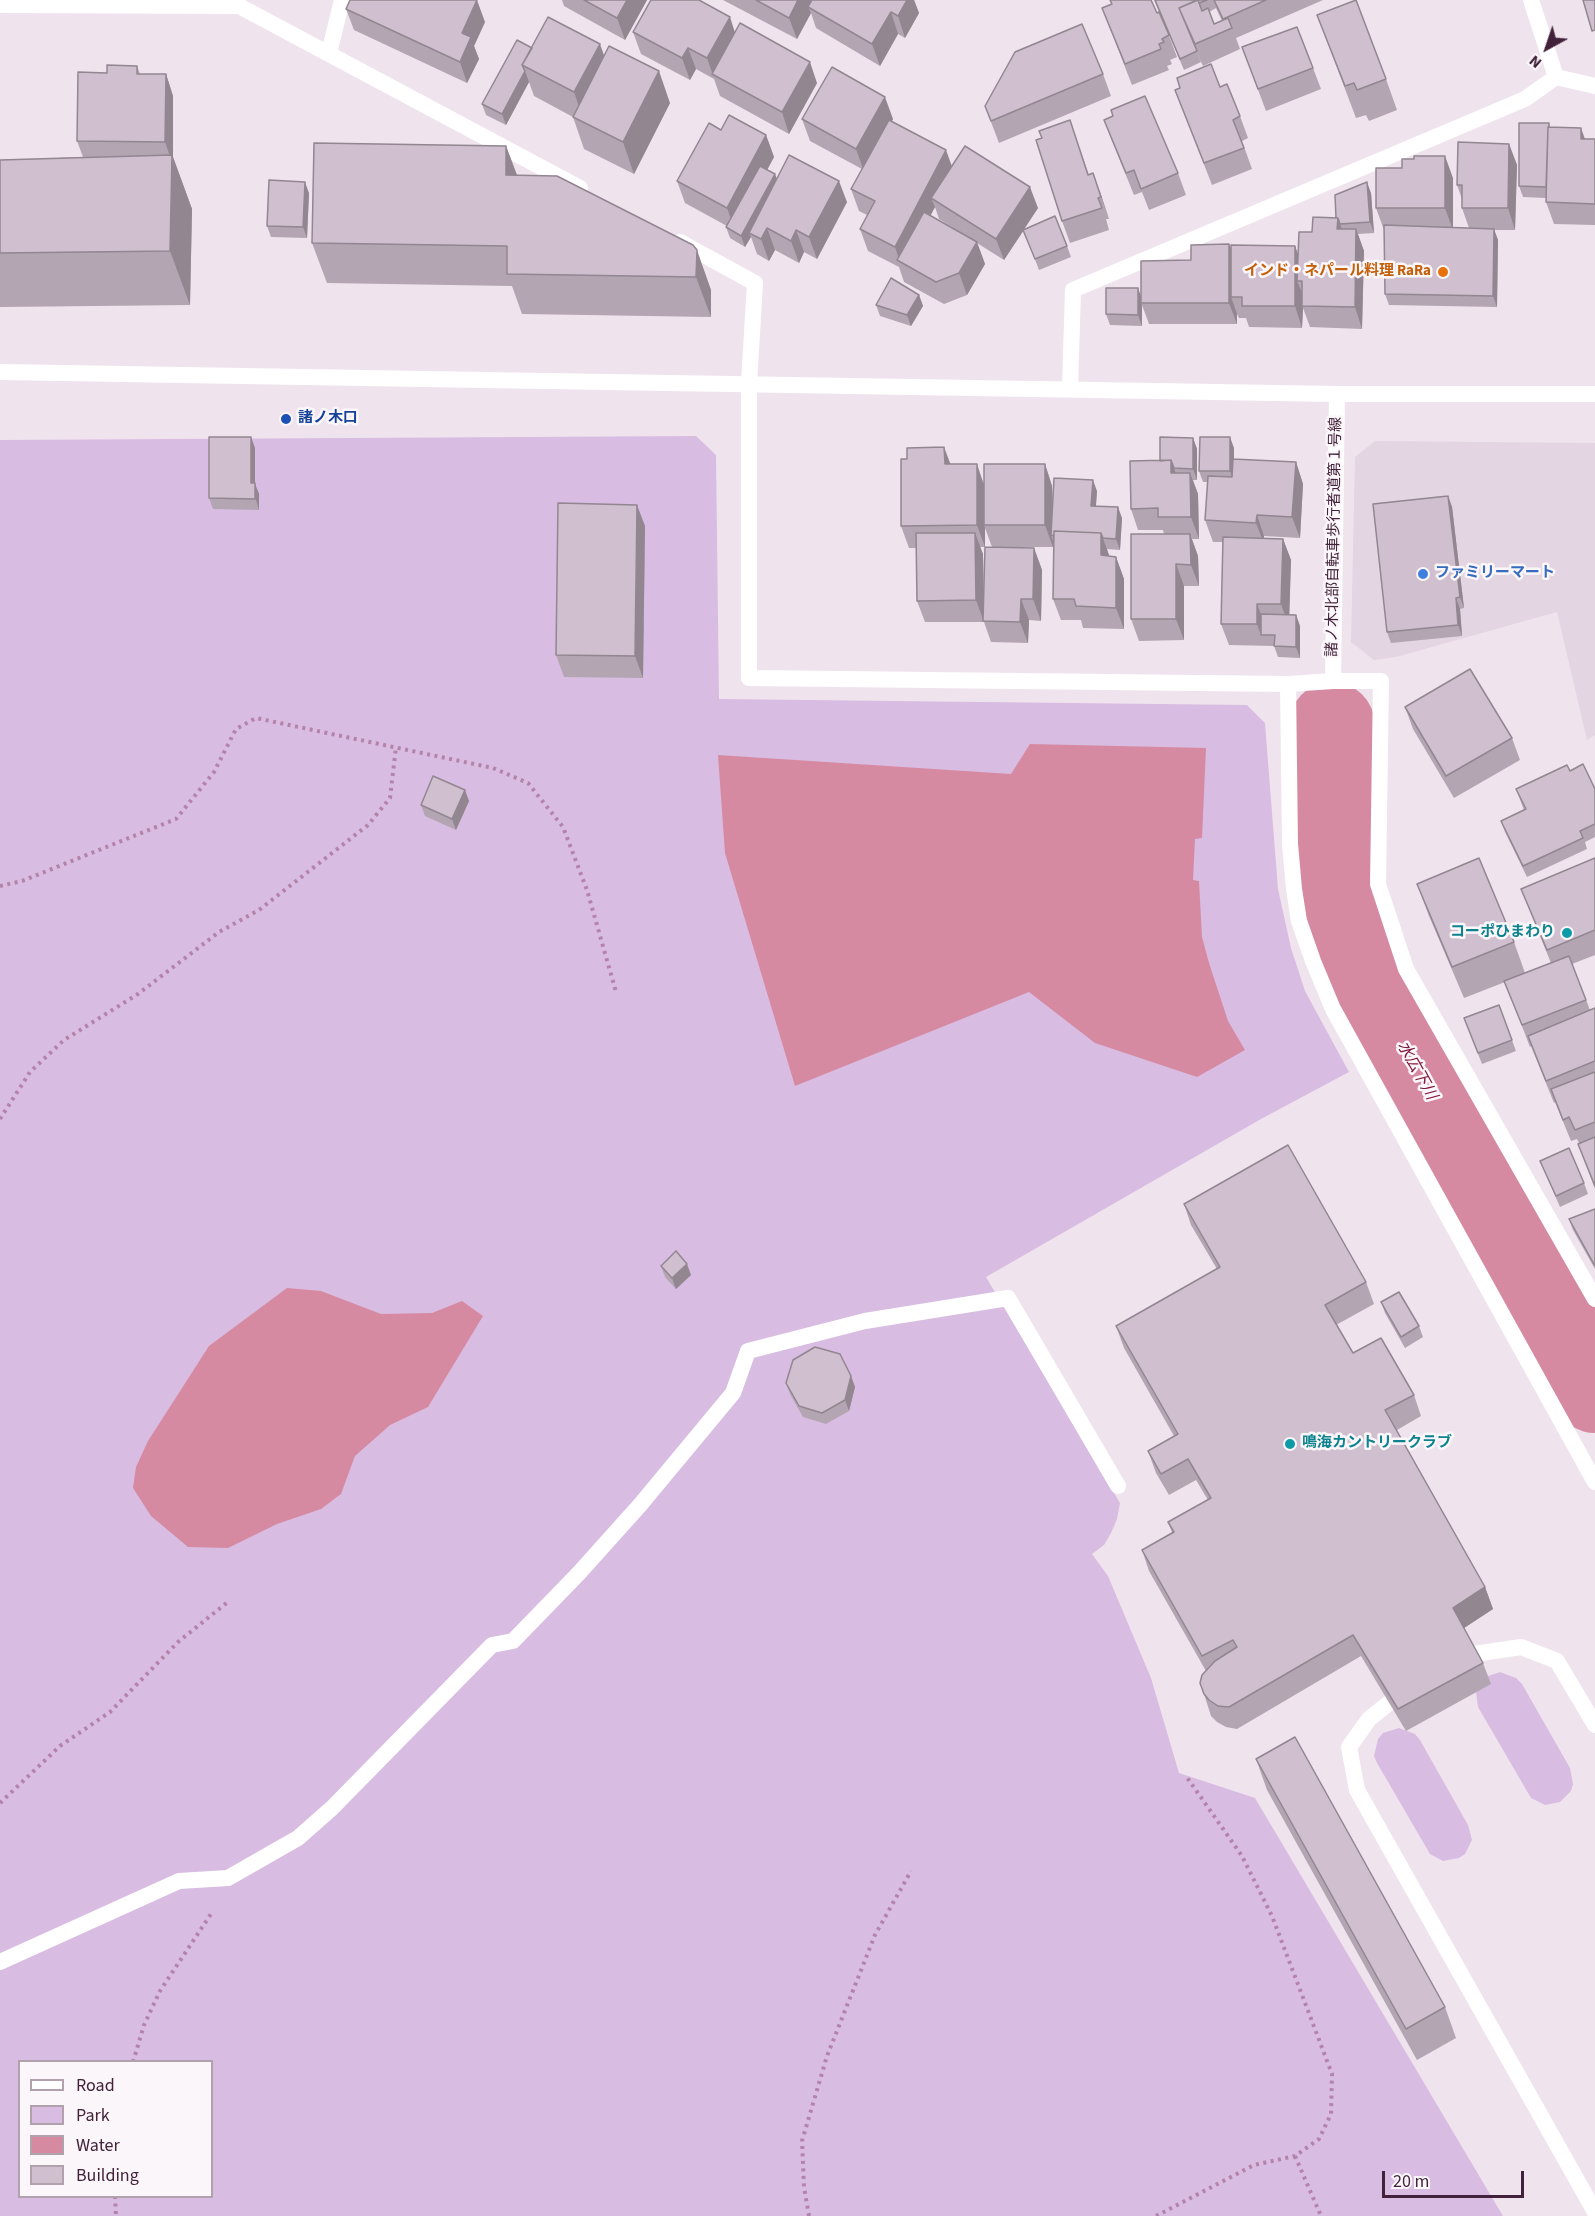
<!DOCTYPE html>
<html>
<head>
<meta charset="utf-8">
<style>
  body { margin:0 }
  #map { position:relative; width:1595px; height:2216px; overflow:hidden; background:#efe4ee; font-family:"Source Sans 3",sans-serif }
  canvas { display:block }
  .legend { position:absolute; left:18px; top:2060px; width:195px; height:138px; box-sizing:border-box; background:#fbf6fa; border:2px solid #b1a1ad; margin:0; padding:8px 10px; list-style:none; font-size:18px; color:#42223a }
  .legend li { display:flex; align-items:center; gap:12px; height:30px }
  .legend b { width:30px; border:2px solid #b1a1ad }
  .north { position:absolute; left:1517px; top:18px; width:60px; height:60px; -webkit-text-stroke:4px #fbf6fa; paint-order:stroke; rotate:220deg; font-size:16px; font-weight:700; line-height:24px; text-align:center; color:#42223a }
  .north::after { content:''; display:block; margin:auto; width:21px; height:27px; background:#42223a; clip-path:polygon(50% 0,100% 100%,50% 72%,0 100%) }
  .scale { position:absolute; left:1382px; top:2171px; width:142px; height:27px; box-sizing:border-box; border:3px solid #42223a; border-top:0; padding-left:8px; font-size:18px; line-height:21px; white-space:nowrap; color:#42223a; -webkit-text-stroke:4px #fbf6fa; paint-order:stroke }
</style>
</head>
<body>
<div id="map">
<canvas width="1595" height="2216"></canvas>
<ul class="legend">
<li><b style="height:8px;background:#fff"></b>Road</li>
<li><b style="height:16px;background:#d9bce1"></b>Park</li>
<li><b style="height:16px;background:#d68aa2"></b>Water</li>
<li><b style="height:16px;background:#d0c0cf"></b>Building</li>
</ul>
<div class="north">N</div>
<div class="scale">20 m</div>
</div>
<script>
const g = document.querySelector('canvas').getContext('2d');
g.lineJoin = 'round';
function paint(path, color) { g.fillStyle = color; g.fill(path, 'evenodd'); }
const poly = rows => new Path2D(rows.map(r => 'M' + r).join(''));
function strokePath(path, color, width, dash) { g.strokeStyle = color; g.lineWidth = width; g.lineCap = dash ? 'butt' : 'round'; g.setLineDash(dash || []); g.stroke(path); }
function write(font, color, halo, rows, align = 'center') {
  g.font = font + ' "Source Sans 3","Noto Sans JP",sans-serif'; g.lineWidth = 5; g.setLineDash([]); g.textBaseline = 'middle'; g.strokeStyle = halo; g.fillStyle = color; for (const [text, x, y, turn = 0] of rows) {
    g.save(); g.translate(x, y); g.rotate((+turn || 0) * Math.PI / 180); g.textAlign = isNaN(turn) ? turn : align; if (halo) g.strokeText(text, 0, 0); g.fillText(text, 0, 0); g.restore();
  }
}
const built = poly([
  [1375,441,1595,443,1595,735,1587,740,1557,612,1396,657,1374,660,1351,642,1355,457]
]);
const green = poly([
  [696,436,716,455,719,699,1247,705,1265,723,1278,889,1291,948,1305,991,1349,1072,1261,1119,986,1277,1120,1503,1117,1519,1111,1533,1104,1545,1092,1554,1108,1576,1151,1678,1179,1773,1255,1798,1503,2216,0,2216,0,440],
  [20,2062,212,2062,212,2196,20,2196],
  [1500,1672,1516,1678,1522,1684,1570,1768,1573,1784,1571,1791,1560,1802,1545,1805,1531,1798,1478,1707,1476,1691,1485,1677],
  [1399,1728,1415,1734,1420,1740,1468,1825,1472,1840,1465,1854,1459,1858,1443,1861,1430,1854,1377,1763,1374,1756,1378,1739,1383,1733]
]);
const water = poly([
  [1030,744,1206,748,1202,838,1195,839,1193,880,1199,881,1202,937,1209,963,1228,1021,1245,1050,1197,1077,1095,1043,1029,992,795,1086,725,853,718,755,1011,774],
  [287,1288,321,1291,381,1314,432,1313,462,1301,483,1316,428,1407,390,1425,355,1456,341,1494,321,1509,277,1524,228,1548,188,1547,151,1516,133,1488,136,1467,148,1441,209,1346]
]);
const river = poly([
  [1332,725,1336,898,1350,945,1372,993,1595,1390]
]);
const path = poly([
  [0,886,22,881,176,819,214,772,236,729,256,718,493,768,528,783,563,827,587,890,616,992],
  [0,1119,30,1072,64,1040,138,994,219,932,259,910,368,825,390,798,396,747],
  [0,1803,60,1746,110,1712,178,1642,229,1601],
  [133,2062,144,2025,160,1991,211,1914],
  [1295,2156,1321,2216],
  [115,2196,116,2216],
  [809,2216,804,2187,802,2141,827,2056,875,1935,911,1871],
  [1156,2216,1254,2165,1295,2156,1319,2139,1331,2114,1332,2074,1272,1916,1242,1856,1186,1776]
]);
const service = poly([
  [1474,1654,1521,1647,1557,1661,1595,1725],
  [1389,1703,1369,1719,1349,1747,1357,1790,1595,2212],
  [0,1962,179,1881,228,1878,298,1838,332,1808,492,1645,513,1641,579,1573,640,1505,733,1393,748,1351,865,1321,1008,1298,1118,1486]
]);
const pedestrian = poly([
  [1333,681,1337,394]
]);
const minor = poly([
  [1531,0,1556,77],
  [0,5,239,6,580,188],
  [329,53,342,0],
  [680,242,755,283,749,383,749,678,1288,684,1333,681,1381,681,1378,884,1406,969,1595,1299],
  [1070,388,1073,290,1525,99,1556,77,1595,86],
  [1288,684,1290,844,1294,889,1299,921,1313,961,1333,1009,1595,1482]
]);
const tertiary = poly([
  [0,372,1337,394,1595,394]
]);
const wall = poly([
  [562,0,647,0,625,40,564,6],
  [723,0,914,0,919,13,905,38,898,34,880,66,816,28,811,13,797,39],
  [1110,0,1157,13,1159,12,1154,0,1323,0,1236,38,1240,49,1203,66,1194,46,1201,62,1184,70,1167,30,1177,57,1170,60,1172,64,1167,66,1169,70,1132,85,1102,8,1111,4],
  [1216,8,1222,21,1214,24,1209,12],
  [346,9,485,22,474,46,479,59,467,83,354,30],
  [1317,15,1386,79,1397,110,1369,121,1366,115,1356,118],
  [633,32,735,32,817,83,789,134,720,96,714,79,696,69,690,80,641,54],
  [1242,47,1313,68,1321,89,1266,111],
  [532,48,604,56,670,103,634,174,584,149,573,117,534,96,529,82,506,125,486,115,482,104],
  [137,66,140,74,166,74,173,96,173,157,192,209,190,305,0,307,0,160,83,157,77,141,107,73],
  [1103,74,1111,96,999,143,985,106],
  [1220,87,1240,116,1248,138,1242,141,1252,169,1212,185,1175,90],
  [802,119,893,119,892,121,952,166,1038,208,1024,229,1067,246,1071,257,1039,270,1024,230,1004,260,977,243,985,264,967,295,944,304,904,282,899,267,868,251,860,229,867,215,859,211,851,189,862,169,810,141],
  [935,207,939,219,960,232,930,216],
  [1070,120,1089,175,1101,195,1109,219,1106,219,1109,230,1070,243,1062,221,1042,138],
  [1104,120,1178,173,1186,195,1149,210,1142,192,1134,195,1112,141],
  [1549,123,1550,127,1585,139,1595,139,1595,225,1554,224,1546,202,1546,198,1523,197,1519,186],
  [721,130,766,135,774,157,767,170,775,174,777,179,847,202,817,259,804,252,799,263,775,250,769,261,757,254,751,237,745,247,730,238,726,227,727,226,685,203,677,181],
  [1509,144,1517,165,1515,230,1494,230,1498,240,1497,307,1389,305,1385,294,1384,230,1376,208,1453,178,1453,227,1469,228,1462,208,1462,199,1457,185],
  [506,146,517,175,693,245,711,290,711,317,522,314,512,286,327,283,312,243],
  [309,193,307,238,271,237,267,226],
  [1371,193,1374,233,1358,234,1364,251,1362,329,1310,327,1303,308,1302,328,1249,327,1246,318,1239,318,1237,314,1237,324,1149,324,1142,305,1142,326,1110,325,1106,314,1141,296,1191,260,1229,244,1231,248,1295,246,1298,255,1312,232,1336,218],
  [919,295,923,306,911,326,880,316,876,305],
  [1193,438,1197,449,1197,480,1193,480,1198,494,1199,539,1192,539,1198,556,1199,586,1184,586,1184,640,1139,641,1131,619,1164,534,1163,530,1138,530,1131,509,1160,461],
  [255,448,255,484,259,494,259,510,213,509,209,498],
  [1234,448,1234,459,1296,462,1303,484,1300,538,1264,536,1264,538,1283,539,1291,560,1289,615,1296,615,1300,626,1300,658,1278,657,1274,646,1229,645,1221,624,1223,542,1213,542,1205,520,1208,482,1203,482,1199,471],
  [950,464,984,483,1045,464,1052,486,1053,503,1097,491,1096,506,1122,518,1120,550,1107,549,1109,556,1116,557,1124,579,1124,629,1083,628,1081,620,1061,620,1053,599,1054,543,1053,541,1053,547,992,547,985,528,985,547,980,547,983,554,984,605,1034,548,1042,570,1041,621,1029,620,1028,643,991,642,984,622,925,622,917,601,916,548,909,548,901,526],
  [1448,496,1452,507,1464,608,1460,609,1462,636,1391,643,1387,632],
  [645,526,643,678,564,677,556,655],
  [1405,707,1512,738,1520,760,1454,798,1413,729],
  [1570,771,1595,789,1595,837,1585,842,1587,849,1527,877,1505,832,1501,821,1524,810,1516,789],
  [469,801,456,830,425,816,421,805],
  [1595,858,1595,955,1572,964,1590,1010,1595,1008,1595,1189,1578,1144,1579,1143,1577,1139,1571,1141,1555,1102,1554,1103,1531,1046,1530,1047,1505,982,1464,998,1429,916,1417,884,1514,942,1525,973,1551,963,1521,889],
  [1499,1005,1516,1051,1482,1064,1464,1018],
  [1540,1161,1584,1183,1588,1194,1560,1207],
  [1184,1204,1366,1282,1374,1304,1336,1325,1353,1353,1414,1395,1421,1416,1397,1430,1485,1587,1493,1609,1464,1628,1483,1663,1491,1684,1406,1731,1361,1656,1237,1729,1226,1727,1217,1722,1211,1716,1204,1694,1206,1671,1149,1571,1142,1550,1172,1532,1168,1522,1208,1500,1196,1480,1169,1495,1156,1473,1148,1451,1174,1436,1124,1348,1116,1326,1217,1269,1191,1225],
  [1595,1209,1595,1269,1573,1230,1569,1219],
  [661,1266,691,1275,676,1289,665,1277],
  [1381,1302,1419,1326,1423,1337,1405,1348,1385,1313],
  [851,1376,855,1387,849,1411,826,1424,803,1417,790,1394,786,1383],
  [1256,1759,1445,2007,1456,2038,1417,2060,1267,1790]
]);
const shadedWall = poly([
  [477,0,485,22,474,46,479,59,467,83,460,62,462,33],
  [627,0,647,0,625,40,617,18],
  [798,0,818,0,808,7,811,13,797,39,789,18],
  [907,0,914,0,919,13,905,38,898,16],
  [891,12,898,34,880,66,872,44],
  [730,17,737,39,713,75,707,58],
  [600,44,611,75,585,124,574,92],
  [688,48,696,69,690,80,682,58],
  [810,62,817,83,789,134,782,112],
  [525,71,529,82,506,125,502,114],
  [659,71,670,103,634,174,623,142],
  [166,74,173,96,173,157,192,209,190,305,170,251,172,162,165,142],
  [885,97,893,119,864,171,856,149],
  [1581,128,1589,150,1581,139],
  [766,135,774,157,735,230,727,208],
  [1509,144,1517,165,1515,230,1508,208],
  [506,146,521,186,506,175],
  [946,150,954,172,931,198,935,207,905,264,900,262,895,247],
  [1445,156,1453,178,1453,230,1445,208],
  [1093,173,1101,195,1109,219,1101,197],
  [775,174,779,185,749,233,751,237,745,247,741,236],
  [839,181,847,202,817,259,809,237],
  [305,182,309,193,307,238,303,227],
  [1367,182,1371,193,1374,233,1370,222],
  [1030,187,1038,208,1004,260,996,239],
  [1338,218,1345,239,1337,229],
  [767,228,775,250,769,261,761,239],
  [1356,229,1364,251,1362,329,1355,307],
  [1494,229,1498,240,1497,307,1493,296],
  [796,230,804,252,799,263,791,241],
  [977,242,985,264,967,295,959,273],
  [1229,244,1237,266,1231,297,1237,314,1237,324,1229,303],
  [1295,246,1303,267,1297,281,1303,295,1302,306,1303,308,1302,328,1295,306],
  [697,250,711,290,711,317,696,277],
  [1138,288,1142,299,1141,303,1142,305,1142,326,1138,315],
  [919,295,923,306,911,326,907,315],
  [251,437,255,448,255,484,259,494,259,510,251,483],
  [1230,437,1234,448,1234,482,1230,471],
  [1193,438,1197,449,1197,480,1193,469],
  [944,447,952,468,945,464],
  [1171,460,1179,482,1171,473],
  [1296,462,1303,484,1300,538,1292,517],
  [977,464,984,485,984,525,985,528,985,547,977,525],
  [1045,464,1052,486,1053,536,1051,535,1053,541,1053,547,1045,525],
  [1190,473,1198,494,1199,539,1191,517],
  [1093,480,1097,491,1095,517,1091,506],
  [1448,496,1452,507,1464,608,1460,597],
  [637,505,645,526,643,678,635,656],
  [1118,507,1122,518,1120,550,1116,539],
  [1257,515,1264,536,1264,544,1256,523],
  [975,533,983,554,984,622,976,600],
  [1101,533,1109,555,1108,577,1101,555],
  [1190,534,1198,556,1199,586,1191,565],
  [1283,539,1291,560,1289,626,1281,604],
  [1034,548,1042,570,1041,621,1033,599],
  [1116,557,1124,579,1124,629,1116,608],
  [1176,564,1184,586,1184,640,1176,619],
  [1456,598,1460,609,1462,636,1458,625],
  [1021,599,1029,620,1028,643,1020,622],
  [1257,604,1265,625,1261,635,1257,624],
  [1296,615,1300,626,1300,658,1296,647],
  [465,790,469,801,456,830,452,819],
  [687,1264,691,1275,676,1289,672,1278],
  [851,1376,855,1387,849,1411,845,1400],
  [1485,1587,1493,1609,1461,1630,1453,1608]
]);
const building = poly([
  [350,0,477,0,462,33,471,37,460,62,346,9,350,0],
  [584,0,627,0,617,18,584,0],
  [651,0,699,0,730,17,707,58,688,48,682,58,633,32,651,0],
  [756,0,798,0,789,18,756,0],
  [812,0,907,0,898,16,891,12,872,44,808,7,812,0],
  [1110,0,1151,0,1157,13,1159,12,1169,35,1162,39,1164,42,1159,44,1161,49,1125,64,1102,8,1112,4,1110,0],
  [1155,0,1197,0,1179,8,1197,51,1180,59,1155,0],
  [1198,0,1202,11,1208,8,1214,24,1228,18,1232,28,1195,44,1179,8,1198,0],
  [1198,0,1207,0,1199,3,1198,0],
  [1214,0,1266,0,1223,19,1214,0],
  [1356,0,1386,79,1357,90,1354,83,1345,86,1317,15,1356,0],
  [1583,0,1595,0,1595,30,1592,31,1583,0],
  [548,17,600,44,574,92,522,65,548,17],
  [740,23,810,62,782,112,712,74,740,23],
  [1082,24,1103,74,991,121,985,106,1015,52,1082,24],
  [1297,27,1313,68,1258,89,1242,47,1297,27],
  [517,40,532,48,522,65,525,71,502,114,482,104,517,40],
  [609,46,659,71,623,142,573,117,609,46],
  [1211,64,1220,87,1227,84,1240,116,1233,120,1244,148,1204,163,1175,90,1180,88,1177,78,1211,64],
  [107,65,137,66,137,74,166,74,165,142,77,141,78,72,107,73,107,65],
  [832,67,885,97,856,149,802,119,832,67],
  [1145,96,1178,173,1141,189,1134,170,1126,173,1104,120,1113,116,1111,110,1145,96],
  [729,115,766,135,727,208,677,181,709,123,721,130,729,115],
  [889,120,946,150,895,247,860,229,875,201,851,189,889,120],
  [1070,120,1088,175,1093,173,1101,197,1098,198,1102,208,1062,221,1036,140,1042,138,1039,131,1070,120],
  [1519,123,1549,123,1549,127,1548,127,1546,187,1519,186,1519,123],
  [1548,127,1581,128,1581,139,1595,139,1595,204,1546,202,1548,127],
  [1458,142,1509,144,1508,208,1462,208,1462,185,1457,185,1458,142],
  [314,143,506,146,506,175,557,176,693,245,697,250,696,277,507,274,507,246,312,243,314,143],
  [965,146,1030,187,996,239,931,198,965,146],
  [172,155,170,251,0,253,0,160,172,155],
  [789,155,839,181,809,237,796,230,791,241,767,228,761,239,749,233,789,155],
  [1414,156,1445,156,1445,208,1376,208,1376,168,1402,168,1402,159,1414,159,1414,156],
  [760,166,775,174,741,236,726,227,760,166],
  [269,180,305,182,303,227,267,226,269,180],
  [1367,182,1370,222,1340,224,1338,218,1336,218,1335,195,1367,182],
  [924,212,977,242,959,273,936,282,897,260,924,212],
  [1055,216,1067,246,1035,259,1023,230,1055,216],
  [1313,217,1338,218,1337,229,1356,229,1355,307,1302,306,1302,281,1297,281,1299,232,1312,232,1313,217],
  [1384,225,1494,229,1493,296,1385,294,1384,225],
  [1229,244,1229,303,1141,303,1141,261,1191,260,1191,245,1229,244],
  [1231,245,1295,246,1295,306,1242,306,1242,297,1231,297,1231,245],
  [891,278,919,295,907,315,876,305,891,278],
  [1106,288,1138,288,1138,315,1106,314,1106,288],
  [209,437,251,437,251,483,255,483,255,499,209,498,209,437],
  [1160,437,1193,438,1193,469,1174,468,1171,460,1160,461,1160,437],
  [1200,437,1230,437,1230,471,1199,471,1200,437],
  [944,447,945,464,977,464,977,525,901,526,901,459,907,459,907,448,944,447],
  [1233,459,1296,462,1292,517,1257,515,1256,523,1205,520,1208,476,1232,477,1233,459],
  [1171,460,1171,473,1190,473,1191,517,1158,517,1158,508,1131,509,1130,461,1171,460],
  [984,464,1045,464,1045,525,984,525,984,464],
  [1054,478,1093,480,1091,506,1118,507,1116,539,1103,538,1101,533,1054,531,1054,536,1051,535,1054,478],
  [1448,496,1460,597,1456,598,1458,625,1387,632,1373,504,1448,496],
  [558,503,637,505,635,656,556,655,558,503],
  [1054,531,1101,533,1101,555,1116,557,1116,608,1076,606,1074,599,1053,599,1054,531],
  [916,533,975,533,976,600,917,601,916,533],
  [1131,534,1190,534,1191,565,1176,564,1176,619,1131,619,1131,534],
  [1223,537,1283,539,1281,604,1257,604,1257,624,1221,624,1223,537],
  [985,547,1034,548,1033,599,1021,599,1020,622,983,621,985,547],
  [1261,614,1296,615,1296,647,1274,646,1275,635,1261,635,1261,614],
  [1470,669,1512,738,1446,776,1405,707,1470,669],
  [1583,764,1595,789,1595,824,1580,831,1583,838,1523,866,1501,821,1526,809,1516,789,1567,765,1570,771,1583,764],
  [433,776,465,790,452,819,421,805,433,776],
  [1479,858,1514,942,1452,967,1417,884,1479,858],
  [1595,858,1595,930,1547,950,1521,889,1595,858],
  [1569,956,1586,1000,1522,1025,1504,981,1569,956],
  [1499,1005,1512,1040,1478,1053,1464,1018,1499,1005],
  [1595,1008,1595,1061,1546,1081,1528,1036,1595,1008],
  [1595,1072,1595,1122,1575,1130,1569,1117,1563,1120,1551,1089,1595,1072],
  [1595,1137,1595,1186,1578,1144,1595,1137],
  [1288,1145,1366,1282,1325,1305,1353,1353,1381,1338,1414,1395,1385,1410,1485,1587,1453,1608,1483,1663,1398,1709,1353,1635,1229,1707,1218,1706,1209,1700,1204,1694,1200,1683,1202,1675,1215,1661,1237,1647,1233,1640,1202,1656,1142,1550,1174,1532,1168,1522,1211,1498,1188,1459,1161,1474,1148,1451,1178,1434,1116,1326,1220,1267,1184,1204,1288,1145],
  [1569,1148,1584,1183,1556,1196,1540,1161,1569,1148],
  [1595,1209,1595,1266,1569,1219,1595,1209],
  [676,1251,687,1264,672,1278,661,1266,676,1251],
  [1399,1292,1419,1326,1401,1337,1381,1302,1399,1292],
  [815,1347,840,1354,851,1376,845,1400,822,1413,799,1406,786,1383,793,1360,815,1347],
  [1295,1737,1445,2007,1406,2029,1256,1759,1295,1737]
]);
const markers = [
  [1443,272,6,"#e8710a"],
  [286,419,6,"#1a4fb4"],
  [1423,574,6,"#3f7fe0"],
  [1567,933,6,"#0f9aa8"],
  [1290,1444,6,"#0f9aa8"]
];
const foodNames = [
  ["インド・ネパール料理 RaRa",1431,272]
];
const transitNames = [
  ["諸ノ木口",298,419]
];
const streetNames = [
  ["諸ノ木北部自転車歩行者道第１号線",1335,537,-89]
];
const shopNames = [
  ["ファミリーマート",1435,574]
];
const cultureNames = [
  ["コーポひまわり",1555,933],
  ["鳴海カントリークラブ",1302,1444,"left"]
];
const waterNames = [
  ["水広下川",1416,1071,61]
];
paint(built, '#e3d5e2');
paint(green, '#d9bce1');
paint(water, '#d68aa2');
strokePath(river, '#d68aa2', 86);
strokePath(path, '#b483aa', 4, [3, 4.5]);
strokePath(service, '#fff', 16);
strokePath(pedestrian, '#fff', 16);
strokePath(minor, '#fff', 16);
strokePath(tertiary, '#fff', 16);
paint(wall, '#b3a5b2');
paint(shadedWall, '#928691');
paint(building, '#d0c0cf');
strokePath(building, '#928691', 1.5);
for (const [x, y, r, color] of markers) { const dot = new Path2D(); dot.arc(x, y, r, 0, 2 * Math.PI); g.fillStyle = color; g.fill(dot); strokePath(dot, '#fbf6fa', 2); }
write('bold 15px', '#c56008', '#fbf6fa', foodNames, 'right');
write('bold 15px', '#164399', '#fbf6fa', transitNames, 'left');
write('15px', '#42223a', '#fbf6fa', streetNames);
write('bold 15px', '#366cbe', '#fbf6fa', shopNames, 'left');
write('bold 15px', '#0d838f', '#fbf6fa', cultureNames, 'right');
write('italic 16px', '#821839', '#fbf6fa', waterNames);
</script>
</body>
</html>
